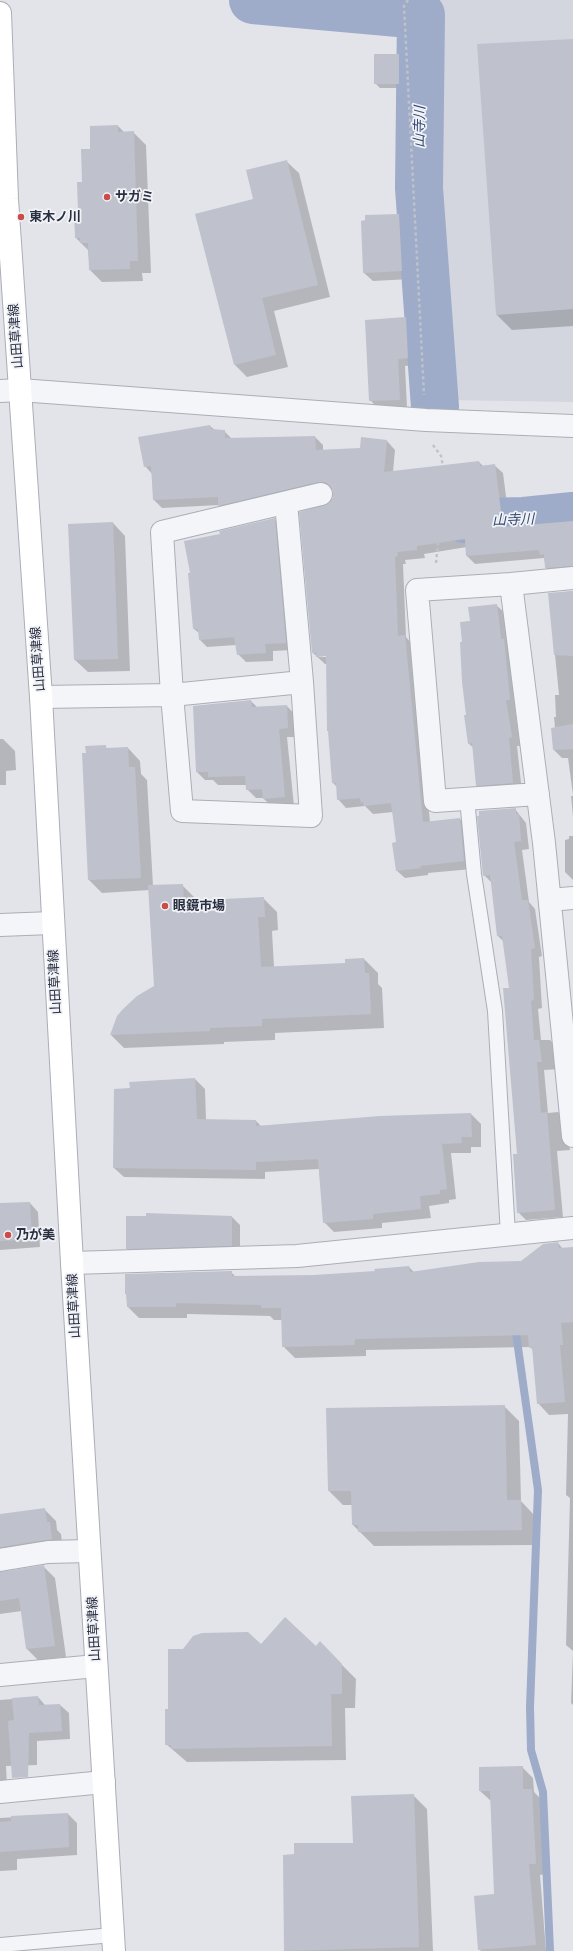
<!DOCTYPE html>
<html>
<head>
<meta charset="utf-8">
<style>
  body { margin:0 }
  canvas { display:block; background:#e2e4ea }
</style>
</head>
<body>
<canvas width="573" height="1951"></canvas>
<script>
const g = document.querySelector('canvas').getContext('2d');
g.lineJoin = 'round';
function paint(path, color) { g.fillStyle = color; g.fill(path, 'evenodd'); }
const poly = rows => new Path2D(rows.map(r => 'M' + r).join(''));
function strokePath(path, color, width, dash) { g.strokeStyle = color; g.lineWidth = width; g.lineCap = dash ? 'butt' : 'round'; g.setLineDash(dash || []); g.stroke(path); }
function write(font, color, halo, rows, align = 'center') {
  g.font = font + ' Inter,"Noto Sans JP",sans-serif'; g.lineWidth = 3.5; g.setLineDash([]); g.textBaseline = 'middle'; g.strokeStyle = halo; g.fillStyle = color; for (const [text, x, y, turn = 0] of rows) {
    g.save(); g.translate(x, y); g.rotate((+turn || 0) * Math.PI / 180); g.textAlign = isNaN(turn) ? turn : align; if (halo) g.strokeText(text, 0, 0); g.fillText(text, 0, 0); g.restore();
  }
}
const built = poly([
  [426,0,573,0,573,402,445,400,432,180,428,3]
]);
const shadow = poly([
  [573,40,573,326,512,330,497,315],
  [398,55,403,59,403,88,380,88,375,83],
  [118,126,125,133,134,133,146,145,151,273,142,273,143,281,102,282,90,270,88,250,76,238,83,183,91,150],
  [286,161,299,173,330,297,274,311,288,367,247,377,235,365,196,214,254,200],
  [399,215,408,223,411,279,373,281,364,273],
  [405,318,413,326,416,365,405,366,407,407,378,408,370,400],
  [210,426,215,430,224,431,232,439,315,437,323,445,323,451,361,449,362,438,387,441,395,450,393,472,479,462,483,466,494,465,503,473,510,527,573,521,573,574,554,576,546,568,544,558,475,564,467,556,467,547,424,554,425,558,405,560,406,564,403,564,406,637,412,644,430,822,460,819,468,827,472,869,428,873,428,875,405,878,396,870,397,843,393,812,373,814,365,806,346,808,338,799,337,787,333,783,327,664,325,664,313,653,330,504,334,497,334,490,327,490,227,513,219,505,162,508,154,500,153,475,145,466],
  [319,655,331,655,331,657,319,657],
  [274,519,282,527,293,650,273,651,273,661,246,662,238,654,236,645,207,647,199,639,199,633,194,629,191,574,221,535],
  [113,523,125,536,130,671,88,672,75,660],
  [573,591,573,795,568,758,562,758,554,750,552,729,555,728,554,717,556,717,555,695,559,695,549,594],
  [496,605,505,613,518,708,515,709,520,746,517,746,522,792,486,794,477,785,474,748,469,744,463,643,471,622],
  [251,701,257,707,287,706,295,715,297,737,287,737,294,806,272,807,263,798,256,798,247,789,247,785,218,785,213,780,205,780,197,772],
  [0,739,3,739,15,751,16,770,6,771,6,785,0,785],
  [105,746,108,749,128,748,140,761,141,774,147,780,153,886,182,885,196,899,196,901,263,898,277,912,278,930,272,931,274,967,346,964,364,959,378,973,378,984,382,988,384,1028,275,1033,275,1040,224,1042,224,1044,124,1048,111,1035,155,986,150,890,102,893,89,880,83,754],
  [571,796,573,796,573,817],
  [515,809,526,823,529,849,522,850,529,902,535,909,542,956,539,957,542,1008,538,1009,541,1040,550,1040,558,1048,561,1069,544,1070,548,1113,558,1112,566,1121,570,1150,557,1151,563,1217,526,1220,518,1212,518,1155,510,989,504,942,498,936,492,883,484,875],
  [569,836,573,836,573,880,565,872,565,840,569,839],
  [195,1079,205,1089,206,1120,256,1121,262,1127,471,1114,481,1124,481,1147,471,1147,471,1153,451,1153,456,1199,449,1200,449,1203,429,1206,431,1218,382,1223,382,1228,334,1232,324,1222,319,1169,265,1172,265,1179,124,1177,114,1168],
  [30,1203,38,1212,40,1247,0,1250,0,1204],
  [231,1216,240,1225,240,1254,135,1257,127,1248],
  [558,1243,563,1249,573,1248,573,1705,571,1703,573,1651,566,1645,570,1498,566,1495,568,1414,549,1415,538,1403,533,1350,530,1347,366,1350,366,1356,295,1358,283,1346,283,1320,274,1320,270,1316,187,1314,187,1318,139,1318,128,1307,231,1272,236,1277,314,1276,376,1272,409,1267,414,1272,521,1262],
  [504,1406,519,1421,521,1501,535,1516,536,1545,374,1546,353,1525,353,1505,343,1505,329,1491],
  [45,1510,56,1521,57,1530,61,1534,63,1551,0,1567,0,1515],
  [43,1566,55,1578,66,1657,38,1660,27,1649,22,1611,0,1614,0,1573],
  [320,1643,356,1679,355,1708,345,1708,346,1760,187,1762,166,1744,169,1710,316,1647],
  [38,1697,45,1705,60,1705,69,1713,70,1739,37,1741,37,1765,6,1766,7,1786,0,1786,0,1700],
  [522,1767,533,1778,534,1792,543,1801,546,1874,540,1875,546,1951,481,1951,479,1949,495,1895,491,1801,480,1791],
  [413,1795,427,1809,433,1951,285,1951,284,1856,295,1855,354,1844],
  [68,1814,77,1823,77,1855,17,1859,17,1870,0,1871,0,1818]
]);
const stream = poly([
  [515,1326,538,1490,530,1707,531,1750,543,1792,550,1951]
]);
const river = poly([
  [253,0,421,15,419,188,435,407],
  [452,516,479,522,524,521,573,516]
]);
const building = poly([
  [573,39,573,309,496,315,477,44],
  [374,54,399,54,399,84,374,84],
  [118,125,118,132,134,131,138,261,130,261,130,269,89,270,88,243,80,243,80,238,75,238,74,211,78,211,77,182,82,182,81,149,90,149,90,126],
  [287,160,318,285,262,298,276,355,234,365,195,214,253,199,246,170],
  [399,214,402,271,363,273,361,221,365,220,365,215],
  [406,317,408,358,398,359,400,400,369,401,365,320],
  [210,425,211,429,225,430,225,438,315,436,316,450,360,448,361,437,387,440,384,472,479,461,480,466,495,464,503,527,573,521,573,566,545,568,544,554,540,555,539,550,466,556,465,539,417,546,417,550,397,552,398,556,395,557,398,636,405,635,423,822,460,818,464,861,420,866,421,868,396,871,392,843,396,842,391,803,364,806,363,802,361,803,360,798,337,800,336,783,332,783,328,731,327,731,326,656,316,657,316,653,312,653,299,512,329,503,333,497,333,491,330,486,325,482,318,482,218,506,218,497,153,500,151,466,144,467,138,437],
  [275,518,286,643,265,644,266,653,237,655,234,637,199,640,198,629,193,629,188,573,190,573,184,541,220,534,219,531],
  [113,522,118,659,74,660,68,524],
  [573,591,573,656,554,655,548,593],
  [497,604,501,639,504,639,510,700,506,700,512,737,509,738,513,783,476,786,472,743,468,744,464,715,466,715,462,682,460,642,462,642,460,622,470,621,468,607],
  [251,700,252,707,287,705,288,728,279,729,285,797,263,799,262,789,246,790,245,776,208,777,208,772,196,772,193,706],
  [573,724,573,749,553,750,551,728],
  [106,745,106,748,128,747,129,767,135,767,141,878,88,880,82,753,86,753,85,746],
  [516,808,516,814,519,814,521,841,514,842,522,900,528,900,535,948,531,949,534,1000,531,1001,534,1040,539,1040,542,1062,537,1062,541,1113,547,1112,555,1210,517,1213,513,1154,517,1154,503,988,509,988,502,936,497,936,490,875,483,876,477,816,479,816,479,811],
  [183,884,184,901,264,897,265,917,258,917,261,967,345,963,345,959,364,958,365,973,369,973,371,1014,262,1019,262,1026,210,1028,210,1031,110,1035,117,1016,123,1009,137,996,154,986,148,885],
  [195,1078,197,1119,256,1120,256,1126,380,1116,471,1113,472,1137,461,1137,462,1143,442,1144,447,1189,440,1190,440,1194,420,1196,421,1209,373,1214,373,1219,323,1223,318,1159,256,1162,256,1170,113,1168,114,1089,130,1088,129,1082],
  [30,1202,32,1239,0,1241,0,1203],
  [146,1213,232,1216,232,1246,126,1249,126,1216,146,1216],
  [558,1242,559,1248,573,1247,573,1322,561,1323,563,1345,560,1345,565,1402,537,1404,532,1347,529,1348,528,1335,355,1339,354,1345,282,1347,281,1308,261,1308,261,1305,176,1303,176,1307,127,1307,126,1294,125,1294,125,1274,232,1271,232,1276,314,1275,375,1271,374,1269,409,1266,410,1272,479,1262,521,1261,543,1244],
  [505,1405,507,1500,521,1500,522,1530,358,1532,358,1525,352,1525,351,1491,328,1491,326,1408],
  [45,1508,47,1522,50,1522,52,1539,0,1547,0,1514],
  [44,1565,55,1646,26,1649,19,1598,0,1601,0,1572],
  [285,1617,316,1646,320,1641,342,1664,342,1694,331,1694,332,1746,171,1749,171,1745,165,1745,165,1709,168,1709,168,1649,183,1649,193,1636,202,1633,248,1632,261,1644],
  [38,1696,39,1705,60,1704,62,1731,29,1733,28,1777,12,1778,8,1721,14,1720,12,1698],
  [523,1766,523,1789,532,1789,536,1864,529,1864,536,1945,478,1950,474,1896,494,1894,490,1791,479,1791,479,1767],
  [414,1794,419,1947,284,1951,283,1855,294,1854,294,1843,353,1843,351,1796],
  [68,1813,69,1847,0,1852,0,1822,11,1821,11,1816]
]);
const path = poly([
  [408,0,404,6,424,395],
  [433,445,441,456,447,487,447,515,439,533,436,563]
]);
const lane = poly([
  [467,798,474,874,495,1011,508,1235],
  [0,1945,113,1935]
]);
const street = poly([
  [0,391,20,390,426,420,573,426],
  [286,503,302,682,311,816,182,811,172,695,162,532,321,494],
  [573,578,511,584,544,843,573,1136],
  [511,584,417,590,435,801,538,794],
  [41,697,172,695,302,682],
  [550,900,573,898],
  [0,925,52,923],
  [72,1263,297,1256,573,1228],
  [0,1560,48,1552,89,1551],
  [0,1675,96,1666],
  [0,1792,104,1782]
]);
const secondary = poly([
  [0,13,7,199,41,697,72,1263,114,1951]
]);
const markers = [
  [107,197,4,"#cb4b4b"],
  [21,217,4,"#cb4b4b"],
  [165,906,4,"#cb4b4b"],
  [8,1235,4,"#cb4b4b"]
];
const poiNames = [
  ["サガミ",115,197],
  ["東木ノ川",29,217],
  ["眼鏡市場",173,906],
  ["乃が美",16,1235]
];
const streetNames = [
  ["山田草津線",16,336,-94],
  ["山田草津線",38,659,-94],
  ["山田草津線",55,982,-93],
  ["山田草津線",74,1306,-93],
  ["山田草津線",94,1629,-93]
];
const waterNames = [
  ["山寺川",420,127,-89],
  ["山寺川",513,520,-2]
];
paint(built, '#d4d6df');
paint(shadow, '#0003');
strokePath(stream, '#9eacc9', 8);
strokePath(river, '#9eacc9', 48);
paint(building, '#bfc2cc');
strokePath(lane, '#abaeb7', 16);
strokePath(street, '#abaeb7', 24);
strokePath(secondary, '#abaeb7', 24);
strokePath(path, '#bfc2c8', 2.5, [3, 3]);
strokePath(lane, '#f4f5f8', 14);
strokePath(street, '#f4f5f8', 22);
strokePath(secondary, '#fff', 22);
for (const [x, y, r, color] of markers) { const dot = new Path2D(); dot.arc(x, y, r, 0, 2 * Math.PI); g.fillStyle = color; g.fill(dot); strokePath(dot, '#f1f3f7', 1.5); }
write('bold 13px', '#2a2f41', '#f1f3f7', poiNames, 'left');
write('13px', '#2a2f41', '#f1f3f7', streetNames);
write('italic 14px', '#354874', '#f1f3f7', waterNames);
</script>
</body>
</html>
